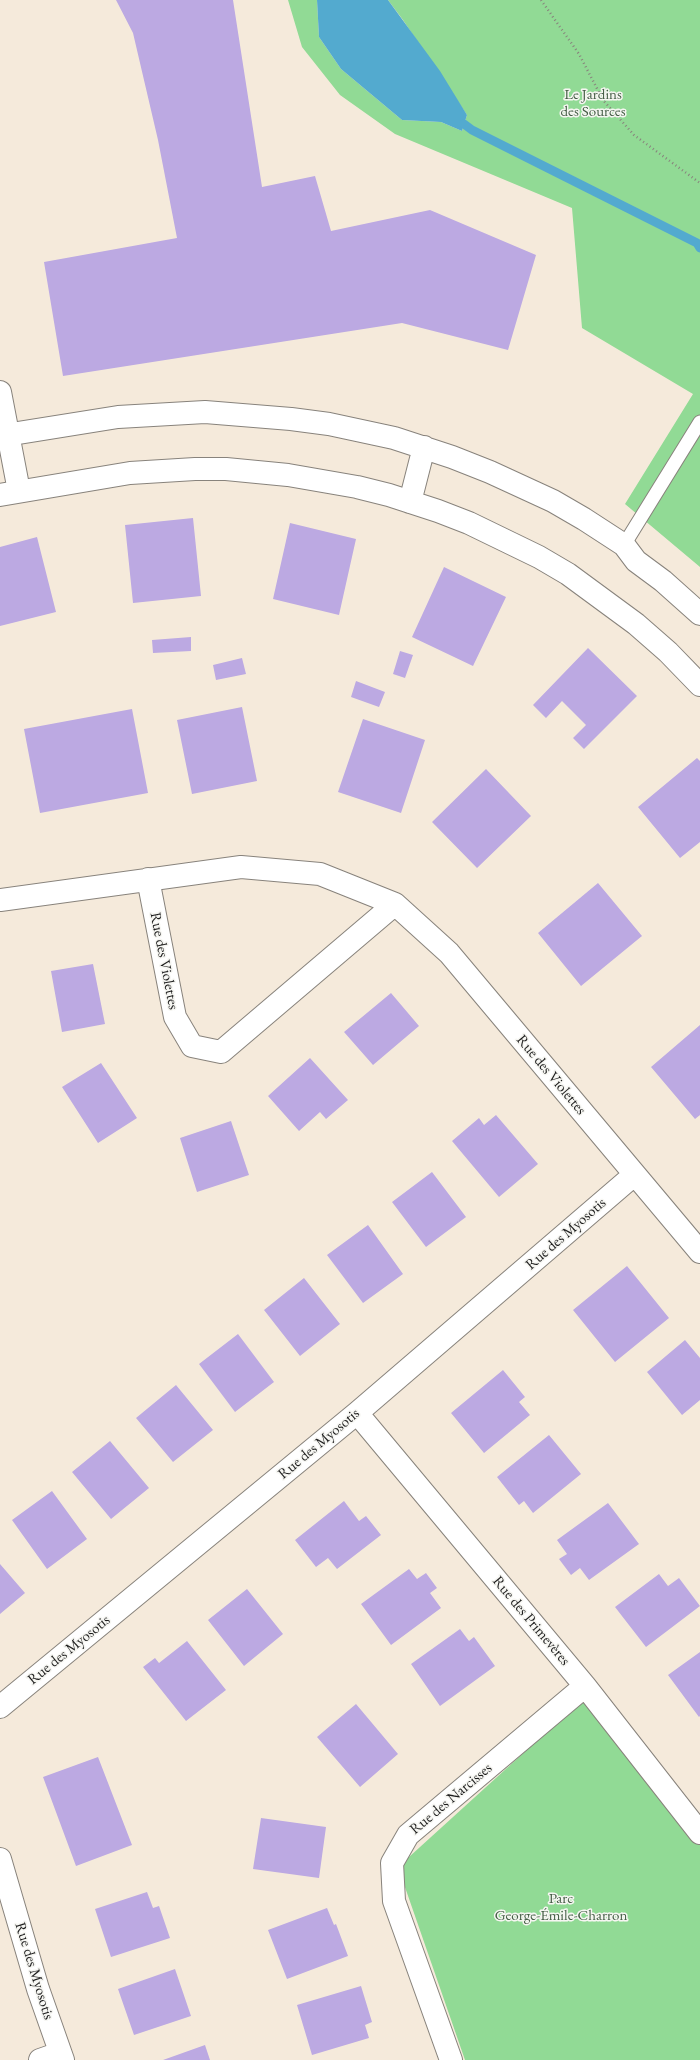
<!DOCTYPE html>
<html>
<head>
<meta charset="utf-8">
<style>
  body { margin:0 }
  canvas { display:block; background:#f5eadb }
</style>
</head>
<body>
<canvas width="700" height="2060"></canvas>
<script>
const g = document.querySelector('canvas').getContext('2d');
g.lineJoin = 'round';
function paint(path, color) { g.fillStyle = color; g.fill(path, 'evenodd'); }
const poly = rows => new Path2D(rows.map(r => 'M' + r).join(''));
function strokePath(path, color, width, dash) { g.strokeStyle = color; g.lineWidth = width; g.lineCap = dash ? 'butt' : 'round'; g.setLineDash(dash || []); g.stroke(path); }
function write(font, color, halo, rows, align = 'center') {
  g.font = font + ' "EB Garamond",serif'; g.lineWidth = 3; g.setLineDash([]); g.textBaseline = 'middle'; g.strokeStyle = halo; g.fillStyle = color; for (const [text, x, y, turn = 0] of rows) {
    g.save(); g.translate(x, y); g.rotate((+turn || 0) * Math.PI / 180); g.textAlign = isNaN(turn) ? turn : align; if (halo) g.strokeText(text, 0, 0); g.fillText(text, 0, 0); g.restore();
  }
}
const green = poly([
  [288,0,317,0,319,37,341,69,402,120,441,122,462,131,467,115,403,20,388,0,700,0,700,567,625,504,693,394,582,328,572,208,395,134,340,95,302,47],
  [584,1698,700,1834,700,2060,465,2060,398,1867]
]);
const water = poly([
  [317,0,388,0,440,71,467,115,462,131,441,122,402,120,341,69,319,37]
]);
const stream = poly([
  [464,124,472,130,697,243,700,248]
]);
const building = poly([
  [116,0,233,0,262,187,315,176,331,231,430,210,536,255,508,350,402,323,63,376,44,262,177,238,158,140,133,33],
  [193,518,201,596,133,603,125,525],
  [290,523,356,539,339,615,273,599],
  [37,537,56,612,0,626,0,547],
  [444,567,506,597,473,666,412,637],
  [191,637,191,651,153,653,152,640],
  [588,648,637,696,584,749,573,738,586,725,562,701,546,718,533,705],
  [400,651,413,655,405,678,393,674],
  [242,658,246,674,216,680,213,665],
  [356,681,385,692,379,707,351,697],
  [242,707,257,781,192,794,177,720],
  [132,709,148,793,40,813,24,729],
  [363,719,425,740,401,813,338,792],
  [697,758,700,761,700,842,680,858,638,807],
  [486,769,531,816,477,868,432,822],
  [598,883,642,936,581,986,538,933],
  [93,964,105,1024,62,1032,51,971],
  [391,993,419,1026,373,1065,344,1032],
  [700,1025,700,1115,695,1119,651,1067],
  [310,1058,348,1100,326,1119,320,1112,299,1131,268,1096],
  [101,1063,137,1118,98,1143,62,1087],
  [496,1115,538,1164,499,1197,452,1141,479,1118,484,1125],
  [231,1121,249,1175,197,1192,180,1138],
  [432,1172,466,1217,426,1247,392,1202],
  [368,1225,403,1274,363,1303,327,1255],
  [627,1266,669,1318,615,1362,573,1310],
  [304,1278,340,1324,300,1356,264,1310],
  [238,1334,274,1382,235,1412,199,1364],
  [685,1340,700,1358,700,1400,682,1415,647,1372],
  [503,1370,525,1397,519,1402,530,1415,484,1453,451,1413],
  [176,1385,213,1430,173,1462,136,1418],
  [549,1435,581,1474,533,1513,524,1501,519,1505,497,1477],
  [110,1441,149,1488,111,1519,72,1472],
  [52,1491,87,1539,47,1569,12,1520],
  [344,1501,359,1521,366,1516,381,1535,337,1569,328,1558,316,1567,295,1540],
  [608,1503,639,1544,589,1580,580,1568,571,1575,559,1559,567,1554,557,1540],
  [0,1564,25,1593,0,1614],
  [409,1569,417,1579,426,1573,437,1588,430,1593,441,1608,391,1645,361,1604],
  [659,1574,668,1586,679,1578,700,1606,646,1647,615,1607],
  [247,1589,283,1634,244,1666,208,1620],
  [460,1629,469,1641,474,1637,495,1666,440,1706,411,1664],
  [187,1641,226,1690,186,1721,143,1667,155,1658,159,1663],
  [700,1652,700,1716,699,1717,668,1675],
  [356,1704,398,1754,360,1787,317,1737],
  [98,1757,132,1845,76,1866,43,1777],
  [261,1818,326,1827,319,1878,253,1869],
  [147,1892,153,1908,159,1906,170,1938,111,1957,95,1909],
  [327,1908,334,1925,336,1924,348,1956,287,1979,268,1930],
  [175,1969,191,2016,134,2035,118,1989],
  [361,1986,372,2022,365,2025,369,2038,312,2055,297,2005],
  [205,2045,210,2060,163,2060]
]);
const path = poly([
  [541,0,579,54,603,100,634,135,700,183]
]);
const service = poly([
  [624,545,700,422]
]);
const minor = poly([
  [0,392,19,491],
  [148,879,175,1017,192,1046,221,1052,395,904],
  [0,900,241,867,320,874,395,904,449,953,700,1252],
  [357,1413,585,1686,700,1833],
  [0,1707,357,1413,634,1175],
  [0,1859,38,1989,63,2060],
  [40,2060,60,2053],
  [451,2060,394,1901,392,1863,408,1835,585,1686]
]);
const tertiary = poly([
  [0,436,118,417,205,412,291,419,329,424,394,438,452,457,490,472,553,501,584,519,624,545,636,561,663,581,700,614],
  [0,495,130,473,195,469,226,469,288,475,357,487,389,495,438,511,469,523,539,557,568,574,636,624,668,652,700,685],
  [410,502,424,447]
]);
const parkNames = [
  ["Le Jardins",593,95],
  ["des Sources",593,112],
  ["Parc",561,1899],
  ["George-Émile-Charron",561,1916]
];
const streetNames = [
  ["Rue des Violettes",164,961,79],
  ["Rue des Violettes",551,1075,50],
  ["Rue des Myosotis",566,1234,-41],
  ["Rue des Myosotis",319,1444,-40],
  ["Rue des Primevères",531,1621,50],
  ["Rue des Myosotis",69,1650,-39],
  ["Rue des Narcisses",451,1799,-40],
  ["Rue des Myosotis",34,1971,73]
];
paint(green, '#91da95');
paint(water, '#53aacf');
strokePath(stream, '#53aacf', 9);
paint(building, '#bca9e2');
strokePath(service, '#88837c', 15);
strokePath(minor, '#88837c', 24);
strokePath(tertiary, '#88837c', 24);
strokePath(path, '#88837c', 2.5, [1, 3]);
strokePath(service, '#fff', 13);
strokePath(minor, '#fff', 22);
strokePath(tertiary, '#fff', 22);
write('15px', '#455e46', '#f6f6f2', parkNames);
write('15px', '#1c1c1c', '#f6f6f2', streetNames);
</script>
</body>
</html>
